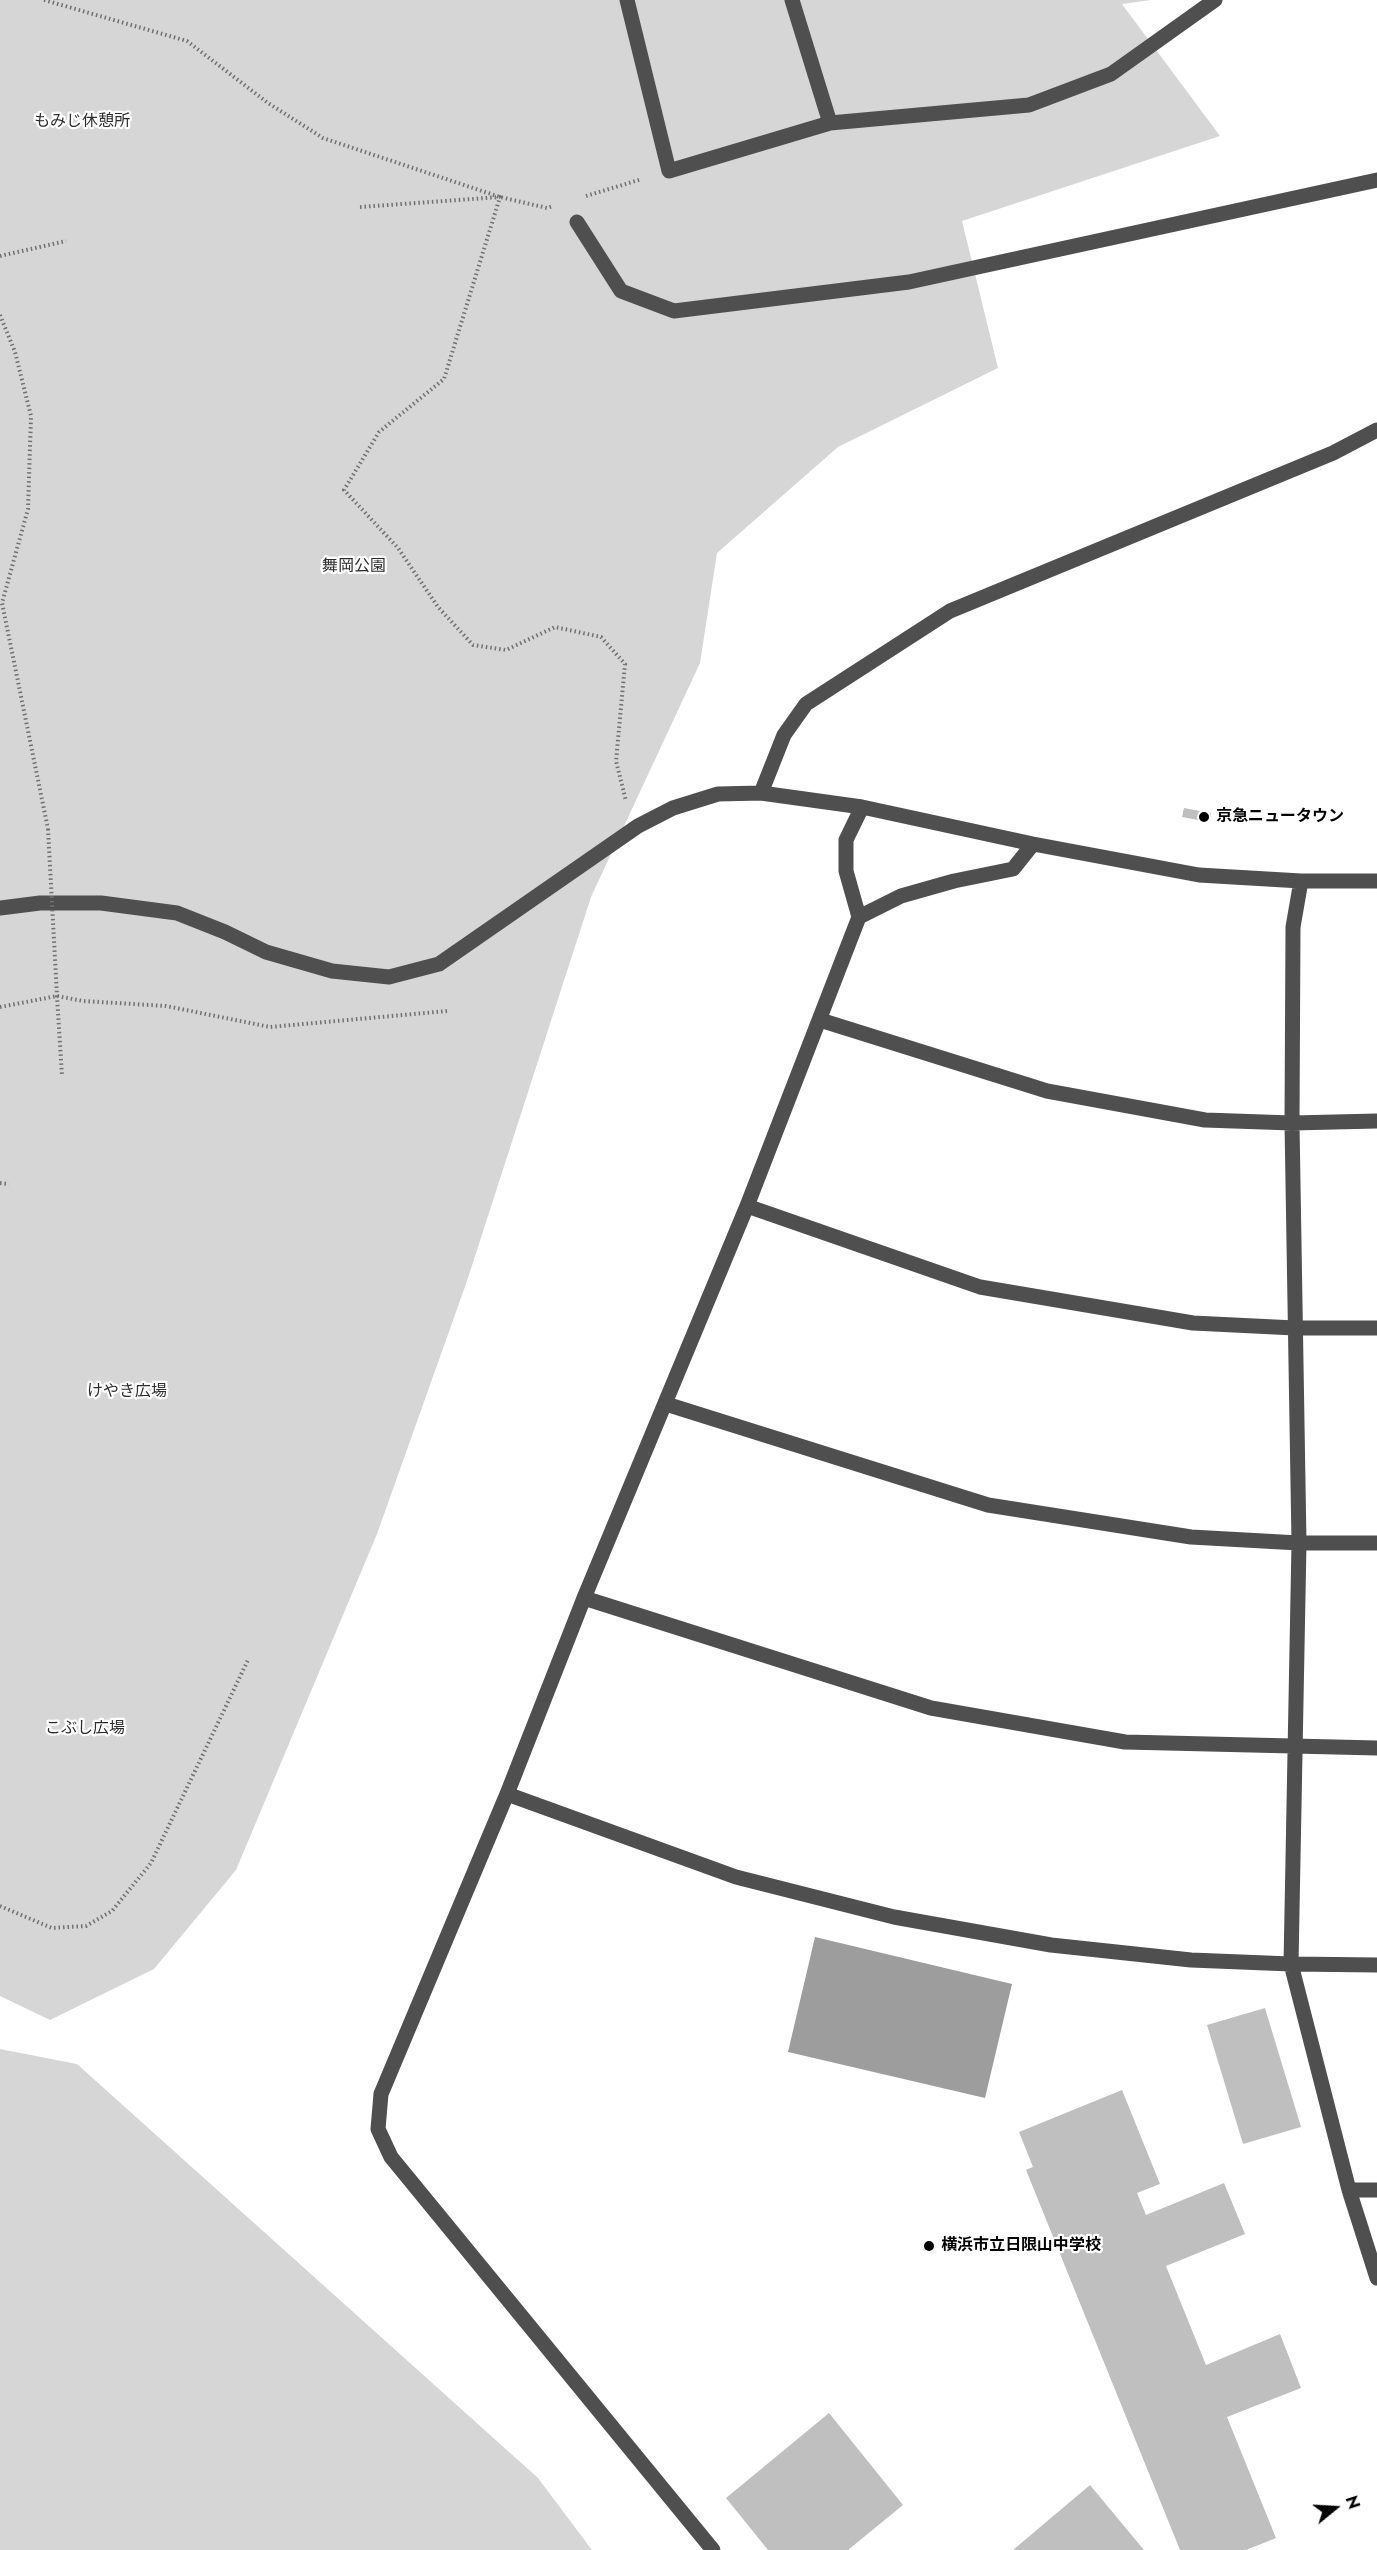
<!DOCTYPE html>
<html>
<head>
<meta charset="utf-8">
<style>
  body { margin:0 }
  #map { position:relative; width:1377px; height:2550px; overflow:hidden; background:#fff; font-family:Jost,sans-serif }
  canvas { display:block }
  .north { position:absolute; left:1305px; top:2478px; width:60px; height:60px; -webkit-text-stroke:4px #fff; paint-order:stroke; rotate:72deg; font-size:16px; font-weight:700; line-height:24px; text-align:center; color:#000 }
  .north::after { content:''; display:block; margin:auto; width:21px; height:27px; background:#000; clip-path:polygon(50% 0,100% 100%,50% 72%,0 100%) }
</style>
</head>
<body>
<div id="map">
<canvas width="1377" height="2550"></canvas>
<div class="north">N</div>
</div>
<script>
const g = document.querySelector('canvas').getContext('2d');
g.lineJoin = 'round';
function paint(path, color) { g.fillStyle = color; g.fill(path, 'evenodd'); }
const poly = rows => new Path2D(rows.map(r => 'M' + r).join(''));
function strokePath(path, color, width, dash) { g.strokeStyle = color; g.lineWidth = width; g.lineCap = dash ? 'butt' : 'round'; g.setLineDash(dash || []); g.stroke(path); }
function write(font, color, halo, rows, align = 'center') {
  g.font = font + ' Jost,"Noto Sans JP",sans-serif'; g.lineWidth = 4.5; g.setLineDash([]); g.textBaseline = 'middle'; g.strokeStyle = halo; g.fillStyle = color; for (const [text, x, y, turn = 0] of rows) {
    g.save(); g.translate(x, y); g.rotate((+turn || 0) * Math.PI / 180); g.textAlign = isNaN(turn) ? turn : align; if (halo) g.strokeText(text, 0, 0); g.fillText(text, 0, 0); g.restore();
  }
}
const green = poly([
  [0,0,1151,0,1122,4,1220,136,962,221,998,368,838,447,717,553,700,663,591,897,467,1281,377,1534,236,1870,154,1969,50,2020,0,1996],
  [0,2049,77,2064,538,2478,592,2550,0,2550]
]);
const water = poly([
  [815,1937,1012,1984,985,2098,788,2052]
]);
const building = poly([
  [1184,808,1211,813,1209,822,1182,817],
  [1265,2008,1301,2127,1243,2144,1207,2025],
  [1122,2090,1160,2184,1137,2193,1146,2215,1224,2183,1245,2234,1166,2266,1206,2365,1280,2334,1301,2388,1227,2417,1276,2538,1246,2550,1180,2550,1026,2170,1033,2167,1019,2132],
  [829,2413,903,2505,848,2550,768,2550,726,2498],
  [1090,2485,1144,2550,1013,2550]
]);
const path = poly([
  [44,0,187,41,268,103,323,138,500,197,547,208,553,206],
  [586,196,642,179],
  [360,207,500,197,444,379,379,432,344,490,398,548,438,607,473,645,506,650,555,627,601,637,625,664,616,761,626,801],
  [0,256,66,241],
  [0,315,15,352,31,416,28,509,2,603,48,829],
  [57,996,62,1076],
  [0,1007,57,996,83,1001,166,1006,270,1027,447,1011],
  [0,1183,9,1184],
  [0,1906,52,1928,86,1926,112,1911,151,1863,248,1660]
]);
const minor = poly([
  [627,0,669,171,830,123,1029,105,1111,74,1215,0],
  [792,0,830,123],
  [577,222,621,291,674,311,909,282,1377,180],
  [761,793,784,735,806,704,950,611,1333,453,1377,430],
  [1301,881,1293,927,1292,1123,1299,1543,1291,1964,1349,2190,1377,2278],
  [0,908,40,903,101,903,177,913,225,932,266,952,332,971,389,977,439,964,638,826,673,808,718,794,761,793,862,807,1033,844,1199,875,1301,881,1377,881],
  [859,917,901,896,954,881,1013,869,1033,844],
  [820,1020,1047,1091,1205,1120,1292,1123,1377,1121],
  [747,1206,980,1287,1193,1323,1295,1328,1377,1328],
  [666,1404,988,1505,1191,1537,1299,1543,1377,1543],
  [584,1598,931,1708,1125,1742,1377,1748],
  [507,1794,736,1877,894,1917,1051,1945,1191,1960,1291,1964,1377,1965],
  [1349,2190,1377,2190],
  [713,2550,391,2157,378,2129,381,2094,507,1794,584,1598,747,1206,859,917,846,871,846,840,862,807]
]);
const pathBridge = poly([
  [48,829,57,996]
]);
const markers = [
  [1204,817,6,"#000"],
  [929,2246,6,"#000"]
];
const parkNames = [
  ["もみじ休憩所",82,122],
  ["舞岡公園",354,567],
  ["けやき広場",127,1392],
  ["こぶし広場",85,1729]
];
const poiNames = [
  ["京急ニュータウン",1216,817],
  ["横浜市立日限山中学校",941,2246]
];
paint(green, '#d6d6d6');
paint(water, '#9d9d9d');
paint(building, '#bfbfbf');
strokePath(path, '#717171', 4, [1.5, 3]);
strokePath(minor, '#4f4f4f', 15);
strokePath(pathBridge, '#717171', 4, [1.5, 3]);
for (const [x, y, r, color] of markers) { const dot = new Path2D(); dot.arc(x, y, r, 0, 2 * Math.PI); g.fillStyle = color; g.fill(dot); strokePath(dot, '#fff', 2); }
write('16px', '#2d2d2d', '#fff', parkNames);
write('bold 16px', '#000', '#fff', poiNames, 'left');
</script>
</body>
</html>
